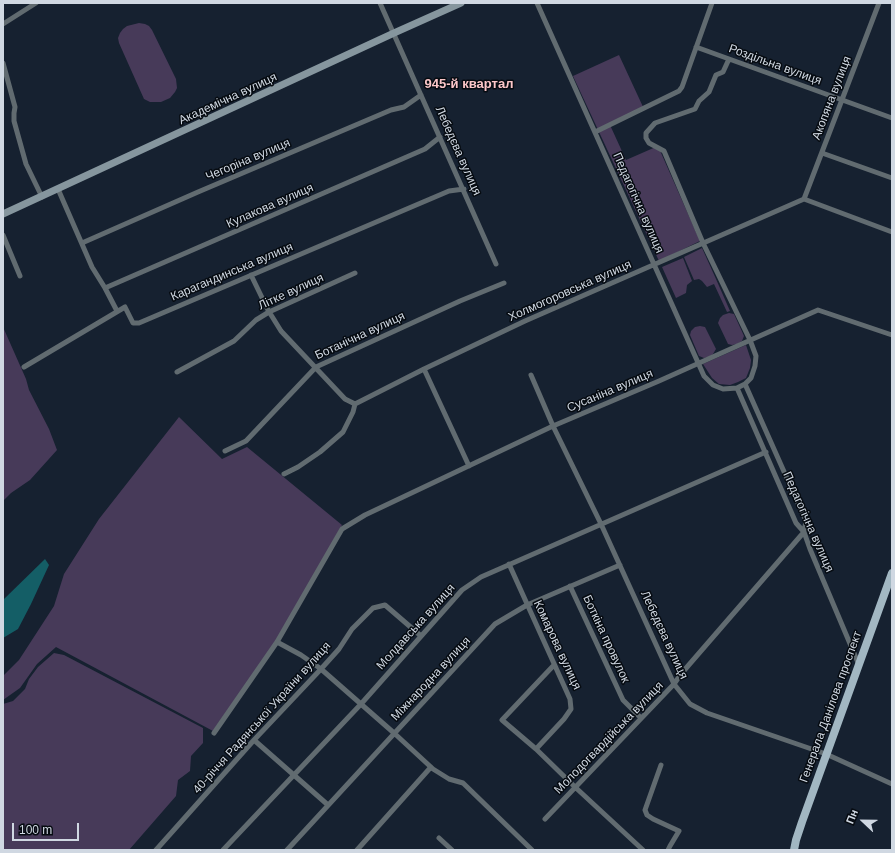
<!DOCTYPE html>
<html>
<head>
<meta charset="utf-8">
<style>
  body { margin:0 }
  #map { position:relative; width:895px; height:853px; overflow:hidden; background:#162130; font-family:Arial,sans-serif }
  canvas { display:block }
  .frame { position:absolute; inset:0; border:4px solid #d0d8e2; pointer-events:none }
  .north { position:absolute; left:843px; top:801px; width:40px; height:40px; -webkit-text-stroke:3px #060b11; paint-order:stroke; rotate:292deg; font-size:11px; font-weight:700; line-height:16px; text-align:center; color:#d0d8e2 }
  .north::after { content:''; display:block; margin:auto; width:14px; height:18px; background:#d0d8e2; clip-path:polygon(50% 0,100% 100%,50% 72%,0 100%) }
  .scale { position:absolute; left:12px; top:823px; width:67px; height:18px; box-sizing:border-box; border:2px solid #d0d8e2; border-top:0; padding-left:5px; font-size:12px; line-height:14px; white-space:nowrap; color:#d0d8e2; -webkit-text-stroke:3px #060b11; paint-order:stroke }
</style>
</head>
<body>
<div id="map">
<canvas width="895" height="853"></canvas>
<div class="frame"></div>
<div class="north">Пн</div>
<div class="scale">100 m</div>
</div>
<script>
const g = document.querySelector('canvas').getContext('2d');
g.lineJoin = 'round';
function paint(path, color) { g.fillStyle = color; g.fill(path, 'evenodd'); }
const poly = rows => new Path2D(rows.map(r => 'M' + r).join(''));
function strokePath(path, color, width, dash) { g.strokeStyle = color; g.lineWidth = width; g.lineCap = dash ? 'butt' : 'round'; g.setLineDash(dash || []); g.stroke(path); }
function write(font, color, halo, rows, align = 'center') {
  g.font = font + ' Arial,sans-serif'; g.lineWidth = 3; g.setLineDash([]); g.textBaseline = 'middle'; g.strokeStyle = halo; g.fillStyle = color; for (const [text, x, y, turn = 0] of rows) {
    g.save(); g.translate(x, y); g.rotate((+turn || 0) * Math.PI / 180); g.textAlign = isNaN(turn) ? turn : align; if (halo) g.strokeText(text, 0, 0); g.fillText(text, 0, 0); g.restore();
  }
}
const green = poly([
  [139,23,145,24,149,26,152,30,176,79,177,88,175,92,170,98,161,102,150,102,144,99,119,43,118,38,120,33,123,29,127,26],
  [619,55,644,109,610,125,626,160,658,146,700,241,659,261,573,76],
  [702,248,716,279,730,311,727,312,714,284,707,287,702,281,699,279,694,280,684,257],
  [683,258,692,281,687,285,686,293,676,298,662,267],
  [729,313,734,314,744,336,742,341,737,344,732,345,728,344,718,323,720,318,723,315],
  [700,326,705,327,716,349,713,354,709,357,704,358,699,356,690,335,691,331,695,327],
  [3,327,26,379,29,390,49,429,57,450,30,480,11,493,3,501],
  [746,345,751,360,750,368,746,378,738,382,730,385,719,384,712,378,703,364],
  [179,417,222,459,247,447,342,525,279,637,213,731,56,647,37,664,20,688,3,700,3,676,19,660,54,606,64,574,99,519],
  [54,653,64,655,203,728,203,743,191,756,190,771,178,780,176,796,129,850,3,850,3,704,13,701,25,689,29,679,38,667]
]);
const water = poly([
  [45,559,49,565,31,604,18,629,3,638,3,600]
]);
const street = poly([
  [380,3,496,264],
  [537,3,704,376,713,385,723,389,737,388,745,384,751,378,755,366,756,356,750,340,703,243,664,151,649,143,646,138,646,133,655,123,695,109,699,101,709,92,716,75,723,72,729,59],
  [3,24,36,3],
  [696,47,892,118],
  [3,63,15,107,14,113,14,121,26,164,42,197],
  [595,132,679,91,682,87,712,3],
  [822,153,892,178],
  [58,189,92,267,105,288,117,311],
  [804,199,879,3],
  [3,235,20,276],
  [82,243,198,192,391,110,404,107,421,95],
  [251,275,268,310,281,331,345,399,355,404],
  [105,288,425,149,440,137],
  [24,367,125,307,133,323,139,323,449,191,464,189],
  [424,369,469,466],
  [177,372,234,341,256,320,269,312,355,273],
  [531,375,553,426,601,524,674,684,690,704,707,713,826,754,892,784],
  [737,388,796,523,804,532,810,549,859,665],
  [225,451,246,441,316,367,460,301,504,283],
  [284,474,298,467,320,452,343,432,353,412,355,404,424,369,525,321,804,199,892,232],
  [509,564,570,699,571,709,564,719,536,749],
  [570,586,623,700,641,718],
  [277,642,301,655,321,669,394,733,433,769,449,779,463,783,532,850],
  [554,665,502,720,536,749,575,787,643,850],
  [214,733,277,642,342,529,365,515,553,426,659,381,726,351,818,310,892,335],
  [254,740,328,805],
  [661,765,645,810,647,815,653,819,679,831,670,846,668,850],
  [545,819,674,684,681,674,804,532,806,521,745,384],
  [439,838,452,850],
  [156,850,254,740,321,669,339,649,352,629,373,608,385,605,421,636],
  [223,850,361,704,462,590,481,577,766,452],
  [287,850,495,624,527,605,620,565],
  [357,850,431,767]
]);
const secondary = poly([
  [3,214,394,33,461,3]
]);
const primary = poly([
  [794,850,796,840,802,822,892,573]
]);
const streetNames = [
  ["Роздільна вулиця",775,65,20],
  ["Акопяна вулиця",832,98,-69],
  ["Академічна вулиця",228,99,-25],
  ["Лебедєва вулиця",458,151,66],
  ["Чегоріна вулиця",248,160,-23],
  ["Педагогічна вулиця",638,203,66],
  ["Кулакова вулиця",270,206,-24],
  ["Карагандинська вулиця",232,272,-23],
  ["Холмогоровська вулиця",570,291,-24],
  ["Літке вулиця",291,292,-25],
  ["Ботанічна вулиця",360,336,-25],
  ["Сусаніна вулиця",610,391,-23],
  ["Педагогічна вулиця",808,522,66],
  ["Молдавська вулиця",416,627,-48],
  ["Лебедєва вулиця",664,635,65],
  ["Боткіна провулок",606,639,65],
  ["Комарова вулиця",557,645,65],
  ["Міжнародна вулиця",431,679,-47],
  ["Генерала Данілова проспект",831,707,-70],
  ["40-річчя Радянської України вулиця",262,718,-48],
  ["Молодогвардійська вулиця",609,738,-46]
];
const neighbourhoodNames = [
  ["945-й квартал",469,84]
];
paint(green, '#473a59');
paint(water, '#145e66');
strokePath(street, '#616b70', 5);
strokePath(secondary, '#86969e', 7);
strokePath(primary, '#a2b7c2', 8);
write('12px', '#d0d8e2', '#060b11', streetNames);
write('bold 13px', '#fbc6c8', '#060b11', neighbourhoodNames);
</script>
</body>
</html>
